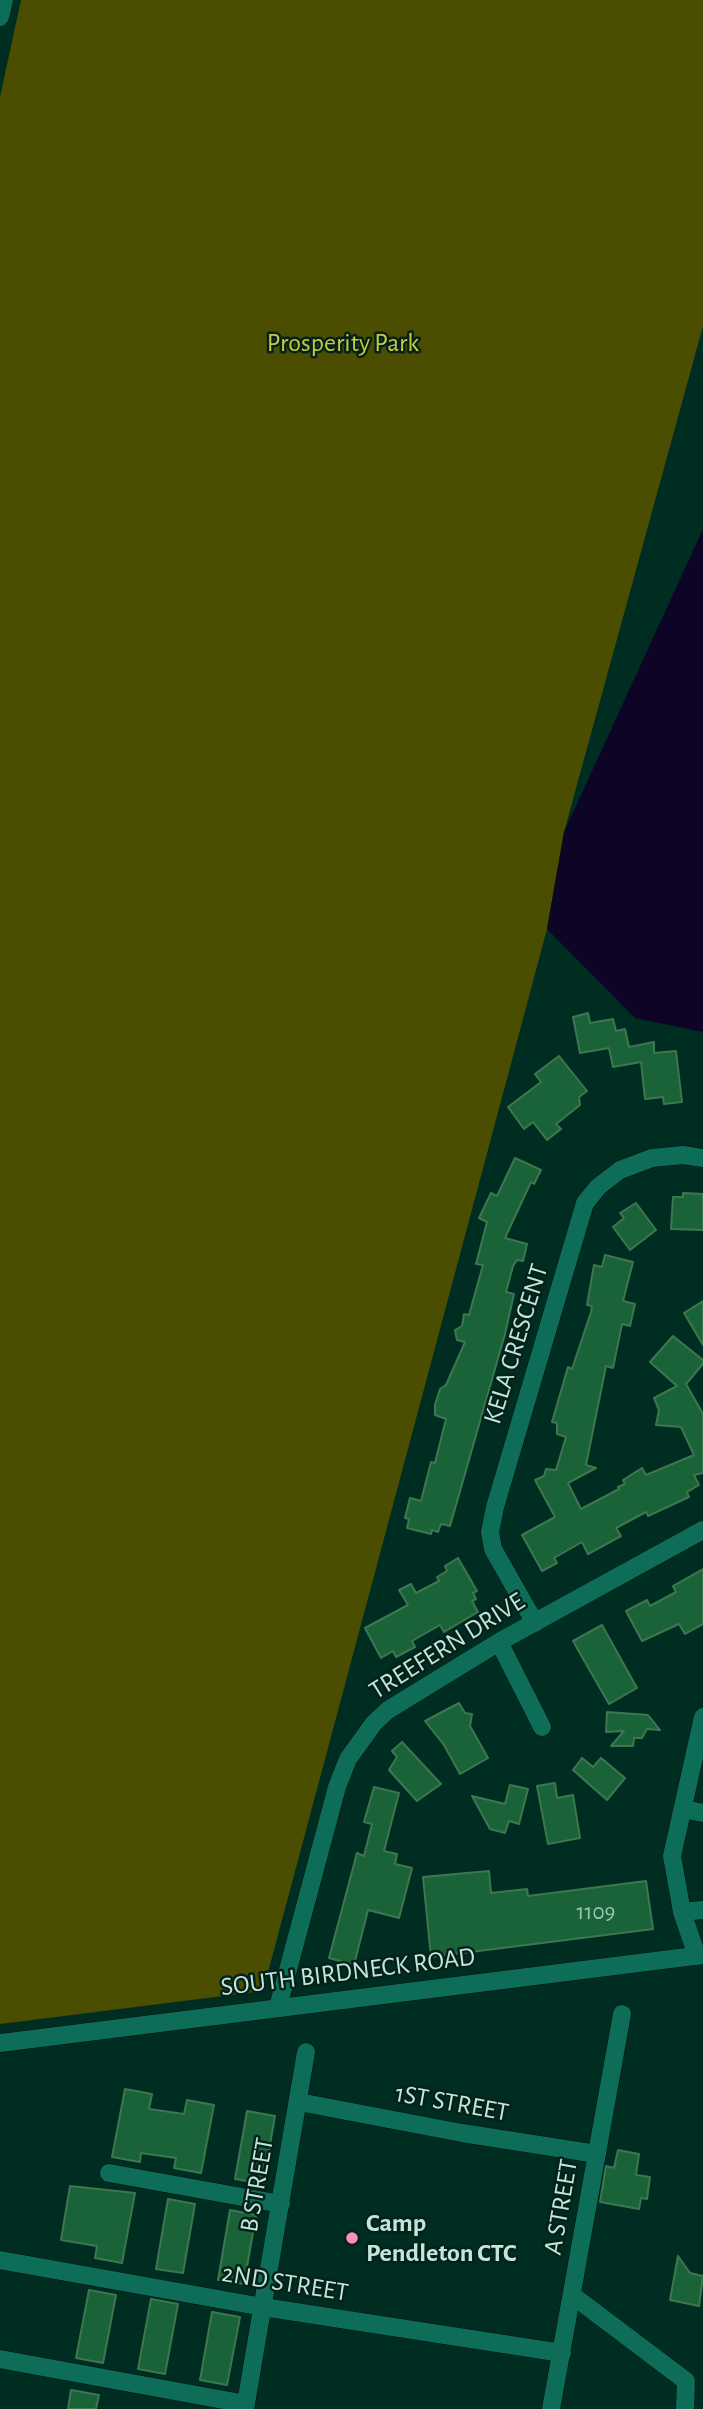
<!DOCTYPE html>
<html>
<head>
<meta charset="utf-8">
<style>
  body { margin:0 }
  canvas { display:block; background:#002d22 }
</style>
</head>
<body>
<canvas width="703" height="2409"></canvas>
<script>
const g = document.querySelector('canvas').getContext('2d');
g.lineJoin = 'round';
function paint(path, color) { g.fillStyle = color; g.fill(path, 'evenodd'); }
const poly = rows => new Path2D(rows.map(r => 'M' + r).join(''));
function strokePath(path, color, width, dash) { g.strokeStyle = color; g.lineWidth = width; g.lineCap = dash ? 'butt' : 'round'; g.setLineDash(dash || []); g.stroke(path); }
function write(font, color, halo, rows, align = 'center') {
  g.font = font + ' "Alegreya Sans",sans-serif'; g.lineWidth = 5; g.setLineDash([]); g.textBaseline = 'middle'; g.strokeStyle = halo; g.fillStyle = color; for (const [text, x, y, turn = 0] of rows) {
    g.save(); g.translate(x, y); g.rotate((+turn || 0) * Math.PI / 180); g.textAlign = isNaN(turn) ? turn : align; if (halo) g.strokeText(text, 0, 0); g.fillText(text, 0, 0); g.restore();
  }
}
const green = poly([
  [21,0,703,0,703,326,564,832,547,929,263,1991,0,2024,0,97]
]);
const water = poly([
  [703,529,703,1032,635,1018,547,929,564,832]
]);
const building = poly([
  [588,1013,590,1023,613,1019,616,1031,625,1029,629,1047,654,1042,654,1053,676,1051,682,1102,664,1104,663,1097,645,1099,641,1062,613,1067,609,1048,580,1053,573,1017,588,1013],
  [559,1056,587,1091,579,1097,580,1105,556,1124,561,1129,547,1140,533,1122,524,1129,508,1107,541,1082,535,1074,559,1056],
  [515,1158,541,1170,534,1184,531,1182,505,1238,527,1244,523,1261,517,1260,513,1266,506,1292,514,1294,505,1334,450,1526,441,1524,438,1532,432,1530,431,1534,407,1528,409,1519,405,1518,410,1498,421,1501,431,1462,435,1463,446,1419,435,1415,435,1405,440,1389,446,1385,465,1342,457,1340,455,1330,462,1326,464,1314,469,1315,483,1265,476,1264,487,1222,479,1218,491,1193,497,1196,515,1158],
  [683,1193,703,1194,703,1230,671,1229,673,1197,683,1197,683,1193],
  [636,1203,656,1230,630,1250,613,1227,624,1218,620,1213,636,1203],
  [605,1255,633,1262,623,1301,635,1304,630,1326,622,1324,613,1368,606,1366,586,1465,596,1468,568,1483,581,1509,619,1489,618,1487,625,1484,623,1480,642,1468,646,1475,694,1455,681,1427,656,1425,659,1410,654,1398,677,1386,650,1362,673,1336,703,1360,703,1364,686,1384,703,1414,703,1473,694,1475,699,1485,687,1492,689,1497,648,1516,646,1512,616,1528,621,1536,588,1554,582,1542,554,1558,557,1563,542,1571,522,1535,555,1517,535,1480,544,1476,546,1469,556,1470,566,1437,557,1434,557,1423,552,1422,568,1367,572,1369,591,1312,592,1306,587,1305,594,1265,602,1267,605,1255],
  [703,1301,703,1345,684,1313,703,1301],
  [458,1558,477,1591,473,1593,476,1599,472,1601,478,1612,444,1632,440,1625,412,1641,415,1647,396,1657,393,1651,381,1658,365,1628,408,1605,399,1590,411,1584,416,1593,439,1581,437,1577,447,1571,445,1566,458,1558],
  [703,1569,703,1624,685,1634,679,1624,642,1641,626,1611,647,1600,650,1606,676,1592,673,1586,703,1569],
  [602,1625,637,1688,609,1704,573,1641,602,1625],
  [459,1703,465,1713,472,1714,470,1726,488,1758,460,1774,444,1745,425,1721,459,1703],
  [607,1712,648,1715,660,1730,647,1729,642,1738,634,1738,633,1746,611,1746,624,1731,606,1732,607,1712],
  [402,1742,441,1784,417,1801,389,1770,397,1757,392,1751,402,1742],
  [582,1758,593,1767,601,1758,625,1778,607,1800,573,1770,582,1758],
  [555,1783,557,1798,573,1795,580,1838,548,1844,537,1786,555,1783],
  [510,1785,528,1789,519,1824,509,1821,505,1833,490,1829,472,1796,505,1804,510,1785],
  [374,1787,399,1793,384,1851,397,1854,395,1864,412,1868,399,1918,368,1910,354,1965,329,1958,357,1853,364,1856,372,1824,364,1822,374,1787],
  [489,1871,491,1893,527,1889,528,1896,646,1881,653,1929,431,1957,423,1877,489,1871],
  [125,2089,152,2094,149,2109,184,2114,187,2100,214,2105,201,2173,174,2168,176,2158,141,2153,140,2162,112,2157,125,2089],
  [247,2111,275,2116,263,2184,235,2179,247,2111],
  [618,2150,639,2154,636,2175,650,2177,647,2199,641,2198,639,2209,600,2202,606,2166,614,2168,618,2150],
  [70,2186,135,2193,122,2263,95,2258,97,2246,61,2240,70,2186],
  [168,2199,195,2204,183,2273,156,2269,168,2199],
  [230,2210,256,2215,244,2284,218,2280,230,2210],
  [678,2256,690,2273,703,2276,699,2306,670,2300,678,2256],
  [89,2290,116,2295,103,2363,76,2358,89,2290],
  [151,2299,178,2304,165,2374,138,2369,151,2299],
  [212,2312,240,2317,227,2385,200,2380,212,2312],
  [71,2390,99,2395,96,2409,68,2409,71,2390]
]);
const minor = poly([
  [0,17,4,0],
  [535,1623,493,1549,490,1532,495,1507,585,1203,598,1187,620,1170,652,1158,683,1155,703,1158],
  [499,1642,542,1727],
  [683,1809,703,1813],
  [682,1912,703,1910],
  [697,1956,682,1912,672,1856,703,1717],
  [278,2007,337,1787,348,1759,374,1723,388,1710,499,1642,703,1530],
  [0,2043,703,1955],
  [299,2102,462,2133,597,2154],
  [109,2173,281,2204],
  [0,2260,263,2307,562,2353],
  [572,2295,686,2381,685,2409],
  [0,2359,246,2404],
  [245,2409,306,2052],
  [551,2409,622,2014]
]);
const markers = [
  [352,2238,7,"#fd8ec0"]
];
const numberNames = [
  ["1109",596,1912]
];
const parkNames = [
  ["Prosperity Park",343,343]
];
const streetNames = [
  ["KELA CRESCENT",516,1344,-73],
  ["TREEFERN DRIVE",447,1646,-32],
  ["SOUTH BIRDNECK ROAD",348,1972,-7],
  ["1ST STREET",452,2103,10],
  ["B STREET",257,2185,-80],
  ["A STREET",561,2207,-80],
  ["2ND STREET",285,2283,9]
];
const poiNames = [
  ["Camp",366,2223],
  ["Pendleton CTC",366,2253]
];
paint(green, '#4b4e01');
paint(water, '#0e0425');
paint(building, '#1a6237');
strokePath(building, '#3d774f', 2);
strokePath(minor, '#00130c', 19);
strokePath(minor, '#0e6d58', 18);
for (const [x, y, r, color] of markers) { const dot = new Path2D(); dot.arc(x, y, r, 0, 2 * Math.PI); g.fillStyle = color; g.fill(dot); strokePath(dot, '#06211a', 2.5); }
write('23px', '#97c6b1', null, numberNames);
write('26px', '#c2cb40', '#06211a', parkNames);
write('26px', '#c1e7da', '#06211a', streetNames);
write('bold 26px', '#c1e7da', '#06211a', poiNames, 'left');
</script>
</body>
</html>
